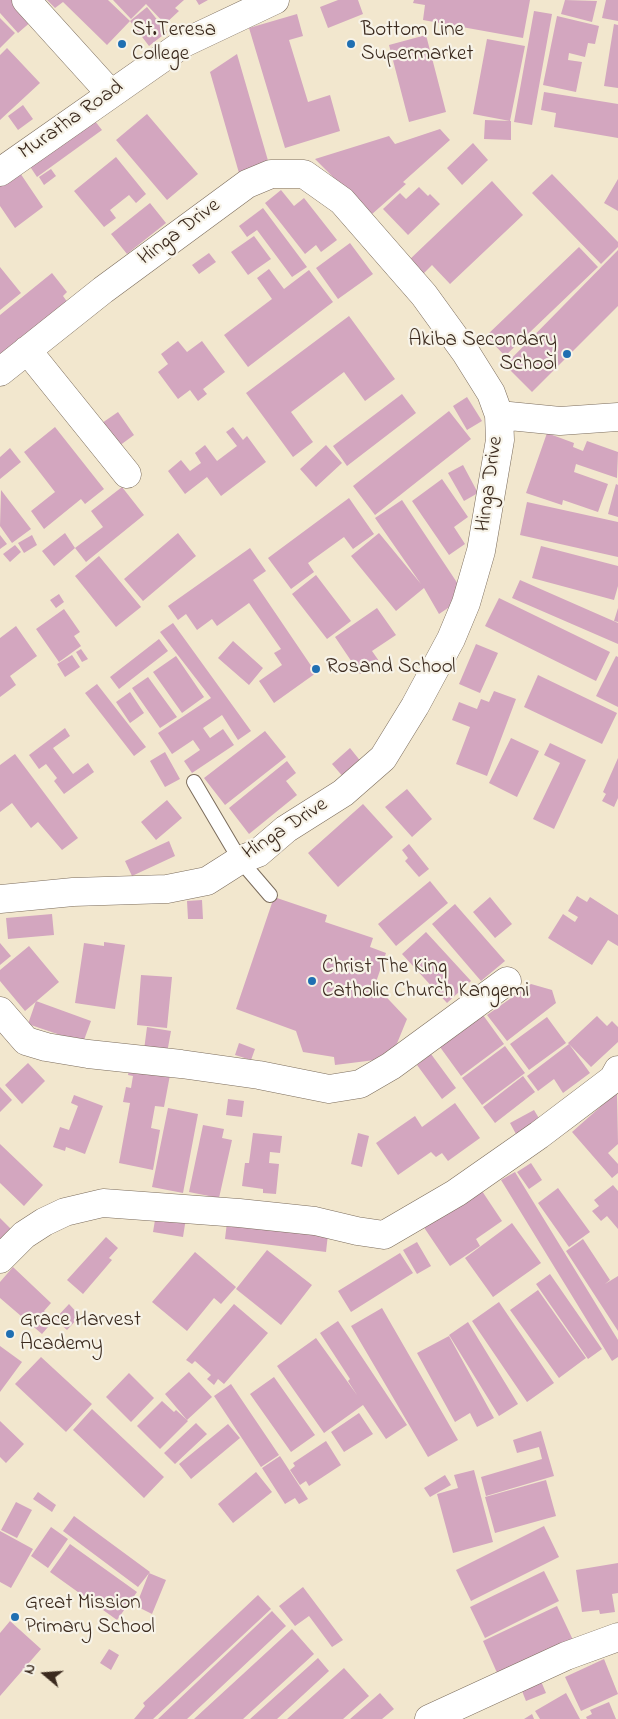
<!DOCTYPE html>
<html>
<head>
<meta charset="utf-8">
<style>
  body { margin:0 }
  #map { position:relative; width:618px; height:1719px; overflow:hidden; background:#f2e7ce; font-family:"Indie Flower",sans-serif }
  canvas { display:block }
  .north { position:absolute; left:20px; top:1649px; width:50px; height:50px; -webkit-text-stroke:4px #f7f3e8; paint-order:stroke; rotate:288deg; font-size:14px; font-weight:700; line-height:20px; text-align:center; color:#3b2a1e }
  .north::after { content:''; display:block; margin:auto; width:18px; height:22px; background:#3b2a1e; clip-path:polygon(50% 0,100% 100%,50% 72%,0 100%) }
</style>
</head>
<body>
<div id="map">
<canvas width="618" height="1719"></canvas>
<div class="north">N</div>
</div>
<script>
const g = document.querySelector('canvas').getContext('2d');
g.lineJoin = 'round';
function paint(path, color) { g.fillStyle = color; g.fill(path, 'evenodd'); }
const poly = rows => new Path2D(rows.map(r => 'M' + r).join(''));
function strokePath(path, color, width, dash) { g.strokeStyle = color; g.lineWidth = width; g.lineCap = dash ? 'butt' : 'round'; g.setLineDash(dash || []); g.stroke(path); }
function write(font, color, halo, rows, align = 'center') {
  g.font = font + ' "Indie Flower",sans-serif'; g.lineWidth = 4.5; g.setLineDash([]); g.textBaseline = 'middle'; g.strokeStyle = halo; g.fillStyle = color; for (const [text, x, y, turn = 0] of rows) {
    g.save(); g.translate(x, y); g.rotate((+turn || 0) * Math.PI / 180); g.textAlign = isNaN(turn) ? turn : align; if (halo) g.strokeText(text, 0, 0); g.fillText(text, 0, 0); g.restore();
  }
}
const building = poly([
  [0,0,16,0,33,20,18,33,0,13],
  [47,0,108,0,130,21,107,45,63,2,55,8],
  [113,0,184,0,175,8,179,11,165,24,146,4,131,19],
  [196,0,208,0,199,5],
  [338,0,358,0,363,14,328,28,320,7],
  [414,0,530,0,523,38,423,20,425,5,413,3],
  [565,0,597,1,592,22,561,14],
  [606,0,618,0,618,21,602,18],
  [147,7,167,32,149,46,130,21],
  [534,11,552,14,532,125,514,122],
  [297,14,303,36,289,40,308,102,330,95,340,131,285,148,249,28],
  [557,16,599,26,595,44,588,43,585,57,569,53,568,60,582,62,576,92,543,85],
  [0,18,15,33,0,48],
  [614,24,618,25,618,88,604,86],
  [426,35,446,112,409,122,389,45],
  [487,39,525,46,510,121,473,114],
  [7,48,40,83,0,120,0,55],
  [237,54,269,164,239,173,210,72],
  [544,92,618,104,618,138,554,127,556,113,541,110],
  [23,105,33,119,18,130,8,116],
  [147,114,198,174,167,200,116,140],
  [91,116,102,130,37,177,27,162],
  [485,120,511,121,511,140,484,139],
  [440,129,450,140,403,182,406,184,371,215,315,159,389,136,395,144],
  [473,143,488,160,462,185,447,168],
  [116,157,146,194,136,203,129,195,110,210,116,218,104,227,74,191],
  [16,167,43,207,15,228,0,206,0,178],
  [51,169,56,176,44,185,39,177],
  [552,174,618,242,618,247,601,264,532,193],
  [618,179,618,211,604,203],
  [492,181,523,215,450,284,432,265,422,275,408,261],
  [419,187,428,196,430,194,440,204,408,235,383,209,400,193,406,199],
  [281,190,294,206,304,198,337,240,321,252,316,245,305,254,265,203],
  [150,203,166,223,127,254,111,234],
  [263,208,307,267,292,277,257,230,247,237,239,226],
  [254,236,271,259,248,275,231,252],
  [350,243,373,274,338,299,316,268],
  [579,247,598,267,505,356,486,336],
  [618,250,618,306,532,392,505,365],
  [209,253,216,262,199,274,192,265],
  [0,267,21,293,0,310],
  [269,269,284,289,309,270,333,302,248,367,224,335,272,299,257,278],
  [52,273,67,292,63,296,68,303,0,359,0,315],
  [349,316,395,379,365,401,344,372,291,412,313,442,293,457,246,393],
  [178,341,187,352,202,341,225,372,203,389,207,394,198,401,190,390,178,399,158,372,168,364,161,354],
  [402,394,416,413,347,466,333,446],
  [467,397,482,421,467,430,453,406],
  [449,411,471,439,375,515,353,486],
  [118,412,134,435,119,446,102,423],
  [55,427,104,489,85,504,81,499,44,529,31,511,55,492,24,452],
  [233,427,243,440,247,436,266,462,221,496,207,477,185,494,168,471,181,460,190,471,201,463,195,453,205,445,217,461,237,446,226,432],
  [547,433,574,443,573,447,583,451,587,441,618,452,617,478,576,464,574,472,608,484,598,512,563,500,562,505,526,493],
  [326,445,342,463,316,487,300,469],
  [10,448,21,462,0,479,0,457],
  [463,465,478,493,464,501,448,473],
  [442,479,468,517,454,527,465,544,449,555,412,501],
  [616,484,618,485,618,517,608,514],
  [122,487,144,515,86,562,75,548,103,527,91,511],
  [1,490,31,529,12,543,0,526],
  [349,498,374,534,353,549,344,537,308,563,314,572,291,589,268,558],
  [402,500,466,596,439,614,424,588,396,611,351,556,379,533,421,584,375,518],
  [527,502,618,522,618,557,520,535],
  [65,533,75,548,54,566,42,551],
  [178,533,196,556,143,601,124,579],
  [0,535,7,544,0,549],
  [32,535,37,545,24,553,18,543],
  [15,545,21,552,10,562,3,554],
  [541,546,618,566,618,586,614,600,532,578],
  [250,548,266,571,253,580,316,673,274,703,259,681,282,665,274,653,281,649,249,603,217,626,212,619,197,630,186,614,178,620,168,606],
  [99,556,141,607,116,627,75,576],
  [316,575,351,621,327,639,292,594],
  [520,580,618,623,618,644,512,598],
  [59,594,64,602,56,608,50,600],
  [499,598,610,652,596,681,485,626],
  [377,608,396,635,372,651,379,661,360,674,335,637],
  [618,608,618,622,614,621],
  [64,609,80,632,74,636,81,646,59,662,36,629],
  [173,623,251,731,238,740,222,715,203,728,210,738,223,729,234,745,192,773,184,761,200,750,193,740,172,754,158,733,211,698,160,632],
  [16,626,37,656,10,676,16,685,0,697,0,638],
  [159,639,168,651,119,689,110,677],
  [233,641,263,668,249,685,218,658],
  [476,644,498,653,480,693,459,684],
  [81,649,88,659,82,662,76,652],
  [72,655,80,667,65,677,57,664],
  [176,656,204,697,182,713,153,672],
  [616,656,618,657,618,707,596,696],
  [538,675,617,713,602,744,524,707],
  [148,677,177,717,160,728,132,688],
  [97,684,146,747,134,756,85,693],
  [494,691,516,699,487,776,456,764,470,727,452,720,459,702,477,709,481,699,489,702],
  [130,692,144,713,130,723,116,702],
  [65,728,70,736,53,748,73,774,88,763,94,772,64,794,54,781,57,778,46,764,39,769,29,755],
  [265,731,286,757,225,805,204,778],
  [511,738,539,751,517,797,489,783],
  [550,743,586,760,554,829,533,819,560,763,544,755],
  [350,748,362,763,345,779,332,764],
  [165,752,180,779,165,787,150,761],
  [15,754,78,838,62,850,38,822,31,828,12,803,0,812,0,765],
  [618,758,618,798,614,807,602,801,606,794,603,792],
  [287,761,296,773,286,781,297,795,249,834,229,808],
  [407,789,432,819,412,837,385,807],
  [167,800,182,818,156,840,141,822],
  [363,804,393,837,338,887,308,853],
  [169,841,175,856,132,876,125,861],
  [409,844,429,869,419,877,405,861,408,858,402,850],
  [430,881,448,903,396,946,378,924],
  [577,896,587,902,590,897,618,915,618,946,608,940,592,965,548,938,563,914,575,922,578,917,568,911],
  [274,897,327,915,325,922,373,938,370,947,386,953,375,985,407,1019,391,1058,335,1065,334,1057,303,1052,296,1031,236,1009],
  [490,897,512,924,495,938,473,912],
  [202,900,203,919,188,919,187,901],
  [455,904,505,961,481,981,432,924],
  [52,914,54,935,8,939,6,918],
  [426,932,471,981,447,1003,402,954],
  [104,942,125,945,115,1009,75,1003,84,943,104,946],
  [0,943,11,956,0,965],
  [29,946,59,982,25,1011,0,981,0,970],
  [141,975,172,977,167,1028,137,1025],
  [531,984,552,990,556,1003,507,1041,487,1015],
  [36,1001,91,1021,84,1040,74,1037,72,1039,28,1024],
  [483,1015,504,1044,461,1076,440,1047],
  [597,1016,607,1026,612,1021,618,1027,618,1042,591,1067,568,1043],
  [547,1017,566,1043,529,1070,510,1044],
  [147,1027,171,1031,167,1053,144,1050],
  [239,1043,255,1049,251,1060,235,1055],
  [569,1044,590,1073,563,1093,554,1079,538,1091,527,1076],
  [505,1046,525,1073,482,1105,462,1078],
  [431,1054,456,1088,442,1099,417,1065],
  [28,1063,45,1081,22,1104,5,1085],
  [129,1067,170,1075,164,1107,155,1106,151,1128,160,1130,153,1170,119,1163,130,1103,123,1102,126,1087,131,1088,133,1076,128,1075],
  [523,1076,535,1092,495,1123,483,1107],
  [0,1087,12,1100,0,1112],
  [617,1092,618,1144,608,1153,618,1164,618,1173,612,1178,572,1132],
  [74,1095,103,1106,85,1154,66,1147,65,1151,53,1147,60,1127,69,1130,78,1106,71,1103],
  [228,1099,244,1101,242,1117,226,1115],
  [455,1103,480,1138,448,1161,442,1153,436,1157,431,1152,398,1175,376,1143,415,1116,422,1127],
  [168,1108,198,1114,183,1193,152,1187],
  [534,1110,540,1120,516,1134,510,1123],
  [203,1125,224,1129,222,1138,232,1140,219,1198,189,1192],
  [253,1133,282,1136,280,1153,270,1152,269,1163,279,1164,276,1194,263,1193,263,1189,242,1186,245,1163,249,1163],
  [358,1133,369,1136,362,1167,351,1164],
  [0,1144,43,1185,24,1206,0,1183],
  [531,1163,542,1180,529,1189,517,1172],
  [515,1172,618,1340,618,1357,612,1361,501,1180],
  [613,1185,618,1191,618,1229,607,1216,601,1221,592,1211,599,1206,594,1200],
  [480,1188,502,1221,476,1239,480,1246,450,1266,423,1226],
  [558,1188,590,1232,569,1247,538,1203],
  [156,1214,186,1218,183,1237,153,1232],
  [0,1218,11,1229,0,1240],
  [227,1222,328,1234,326,1252,225,1239],
  [512,1223,541,1263,493,1297,465,1258],
  [106,1237,118,1248,109,1258,112,1260,83,1294,67,1280],
  [583,1239,610,1280,605,1284,618,1276,618,1331,566,1251],
  [417,1242,431,1266,417,1274,403,1250],
  [267,1250,312,1285,281,1325,236,1289],
  [195,1252,236,1287,221,1304,214,1298,187,1331,152,1302],
  [400,1253,413,1273,351,1312,338,1291],
  [13,1267,51,1303,44,1311,54,1320,42,1334,0,1298,0,1282],
  [550,1274,602,1349,588,1359,536,1284],
  [538,1290,586,1358,559,1378,510,1310],
  [499,1302,554,1383,527,1402,472,1321],
  [69,1304,80,1316,67,1330,55,1319],
  [234,1304,268,1333,224,1384,218,1379,214,1385,207,1379,211,1375,195,1361,192,1364,186,1360],
  [382,1308,458,1440,428,1457,351,1326],
  [338,1321,407,1425,386,1439,363,1405,324,1433,277,1366,316,1338,357,1395,348,1381,350,1379,320,1333],
  [468,1322,518,1404,499,1416,449,1335],
  [449,1336,494,1418,477,1427,470,1413,455,1422,417,1353],
  [0,1346,22,1362,0,1392],
  [41,1357,92,1404,66,1432,15,1384],
  [189,1372,212,1397,187,1420,165,1394],
  [129,1373,154,1398,131,1422,106,1397],
  [274,1377,315,1435,291,1452,250,1394],
  [231,1384,279,1455,261,1467,214,1396],
  [162,1401,174,1412,176,1410,188,1421,160,1449,137,1426],
  [92,1409,164,1477,144,1498,73,1430],
  [359,1413,373,1434,344,1452,331,1432],
  [0,1421,24,1444,6,1463,0,1457],
  [196,1423,207,1434,175,1464,164,1453],
  [228,1424,240,1438,191,1479,179,1464],
  [541,1431,554,1476,486,1496,481,1477,542,1459,539,1447,517,1453,513,1440],
  [326,1441,341,1465,309,1486,306,1481,300,1485,290,1470,295,1466,293,1463],
  [280,1456,308,1499,299,1504,295,1498,285,1504,262,1468],
  [474,1470,493,1542,453,1553,437,1494,458,1488,454,1475],
  [256,1472,272,1492,233,1523,218,1504],
  [445,1475,451,1485,430,1497,424,1488],
  [546,1480,556,1516,495,1533,485,1497],
  [38,1492,56,1505,52,1512,33,1499],
  [16,1502,32,1510,17,1538,1,1530],
  [74,1516,150,1572,138,1587,63,1531],
  [544,1526,559,1557,471,1601,456,1570],
  [51,1527,68,1539,48,1568,31,1556],
  [0,1531,33,1549,11,1588,0,1582],
  [70,1544,137,1592,117,1620,50,1572],
  [618,1563,618,1593,612,1594,615,1612,600,1614,599,1610,582,1612,576,1570],
  [544,1571,559,1601,485,1638,470,1607],
  [149,1573,166,1580,152,1614,136,1606],
  [303,1587,343,1640,332,1647,309,1616,295,1626,279,1606],
  [258,1595,271,1609,153,1719,134,1719,145,1706,143,1703],
  [557,1606,573,1640,498,1675,483,1641],
  [272,1611,286,1626,187,1719,158,1719],
  [10,1621,41,1649,0,1696,0,1633],
  [292,1629,314,1654,243,1719,194,1719],
  [109,1649,119,1655,111,1670,100,1663],
  [318,1658,329,1671,277,1719,250,1719],
  [604,1659,618,1694,581,1711,565,1677],
  [344,1668,369,1696,343,1719,287,1719],
  [538,1674,546,1693,526,1701,518,1681],
  [380,1693,394,1709,382,1719,350,1719],
  [566,1693,580,1719,540,1719,535,1711],
  [609,1702,616,1719,587,1719,586,1717,592,1714,590,1710],
  [532,1714,534,1719,524,1719]
]);
const lane = poly([
  [194,782,240,860,270,895]
]);
const street = poly([
  [26,0,111,94],
  [0,172,184,43,275,0],
  [27,350,127,474],
  [0,372,103,290,247,184,271,174,304,174,342,201,424,295,466,353,491,393,499,415,500,440,481,551,466,603,451,639,415,706,383,758,343,793,286,829,258,853,240,860,207,881,167,889,73,892,0,899],
  [499,415,560,421,618,417],
  [0,1011,26,1041,46,1047,88,1054,181,1064,259,1075,329,1089,360,1084,391,1066,507,981],
  [0,1259,24,1235,44,1222,65,1212,103,1203,239,1213,315,1221,357,1231,384,1235,456,1193,539,1135,613,1079,618,1070],
  [429,1719,566,1656,618,1637]
]);
const markers = [
  [122,44,5,"#1f6fb2"],
  [351,44,5,"#1f6fb2"],
  [567,354,5,"#1f6fb2"],
  [316,669,5,"#1f6fb2"],
  [312,981,5,"#1f6fb2"],
  [10,1334,5,"#1f6fb2"],
  [15,1617,5,"#1f6fb2"]
];
const poiNames = [
  ["St.Teresa",132,32],
  ["College",132,56],
  ["Bottom Line",361,32],
  ["Supermarket",361,56],
  ["Akiba Secondary",557,342,"right"],
  ["School",557,366,"right"],
  ["Rosand School",326,669],
  ["Christ The King",322,969],
  ["Catholic Church Kangemi",322,993],
  ["Grace Harvest",20,1322],
  ["Academy",20,1346],
  ["Great Mission",25,1605],
  ["Primary School",25,1629]
];
const streetNames = [
  ["Muratha Road",72,121,-35],
  ["Hinga Drive",180,233,-37],
  ["Hinga Drive",491,484,-82],
  ["Hinga Drive",286,830,-33]
];
paint(building, '#d3a6bf');
strokePath(lane, '#7b6c5c', 16);
strokePath(street, '#7b6c5c', 29);
strokePath(lane, '#fff', 14);
strokePath(street, '#fff', 28);
for (const [x, y, r, color] of markers) { const dot = new Path2D(); dot.arc(x, y, r, 0, 2 * Math.PI); g.fillStyle = color; g.fill(dot); strokePath(dot, '#f7f3e8', 2); }
write('21px', '#3b2a1e', '#f7f3e8', poiNames, 'left');
write('21px', '#3b2a1e', '#f7f3e8', streetNames);
</script>
</body>
</html>
